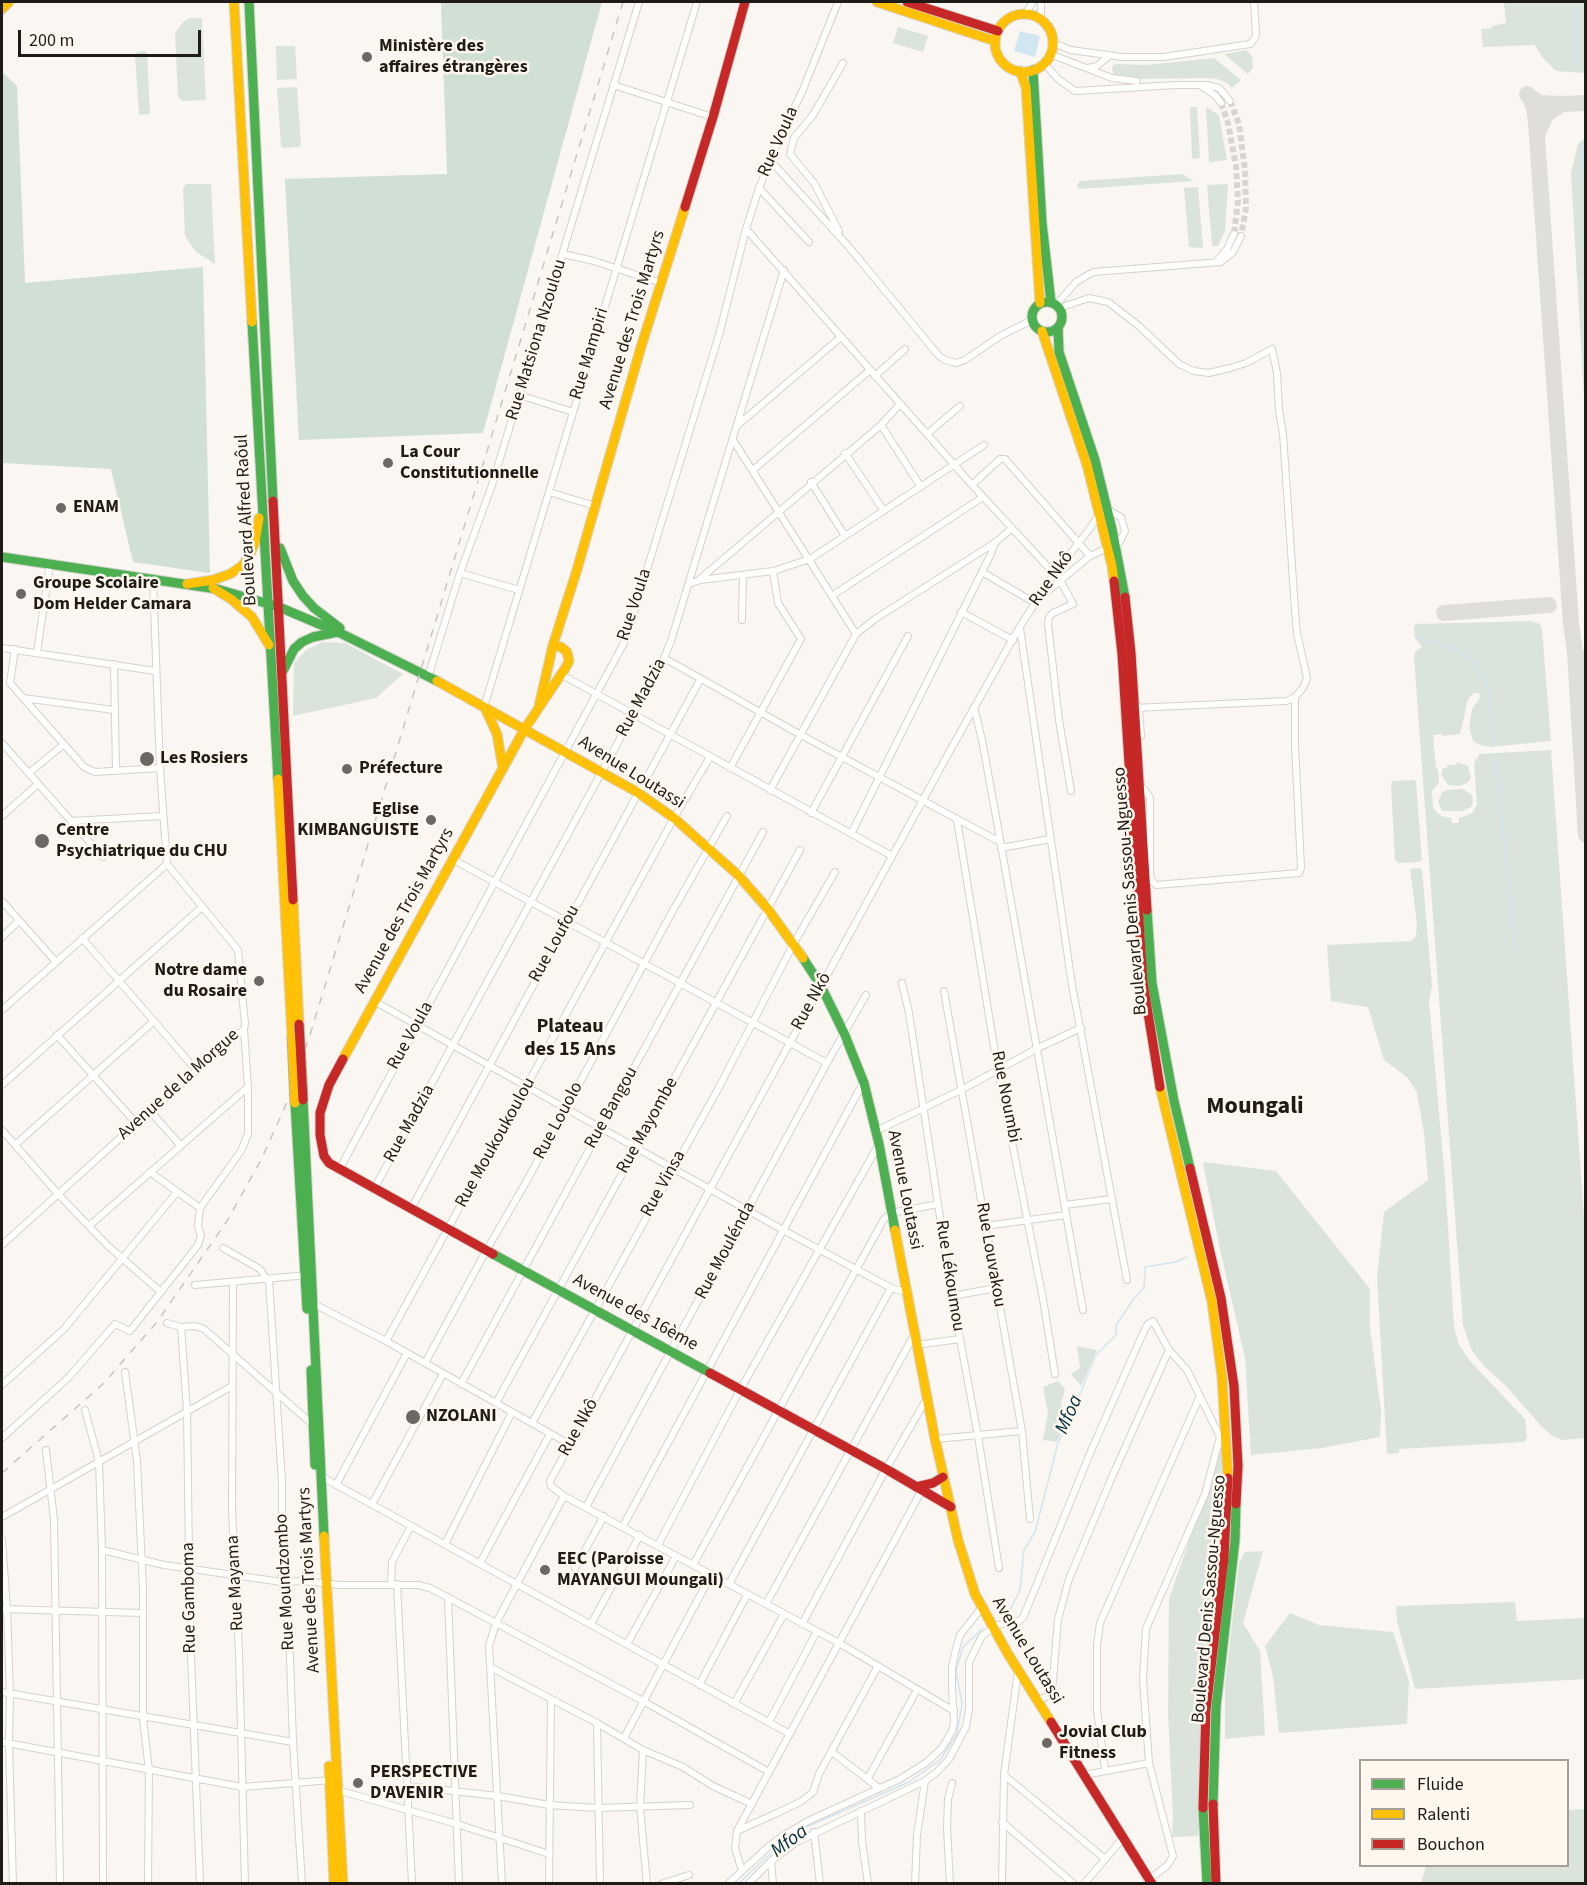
<!DOCTYPE html>
<html>
<head>
<meta charset="utf-8">
<style>
  body { margin:0 }
  #map { position:relative; width:1587px; height:1885px; overflow:hidden; background:#faf6f2; font-family:"Source Sans 3",sans-serif }
  canvas { display:block }
  .frame { position:absolute; inset:0; border:3px solid #1f1b16; pointer-events:none }
  .legend { position:absolute; left:1359px; top:1759px; width:210px; height:108px; box-sizing:border-box; background:#fef7ee; border:2px solid #a59f98; margin:0; padding:8px 10px; list-style:none; font-size:18px; color:#1f1b16 }
  .legend li { display:flex; align-items:center; gap:12px; height:30px }
  .legend b { width:30px; border:2px solid #a59f98 }
  .scale { position:absolute; left:18px; top:30px; width:183px; height:27px; box-sizing:border-box; border:3px solid #1f1b16; border-top:0; padding-left:8px; font-size:18px; line-height:21px; white-space:nowrap; color:#1f1b16; -webkit-text-stroke:4px #fef7ee; paint-order:stroke }
</style>
</head>
<body>
<div id="map">
<canvas width="1587" height="1885"></canvas>
<div class="frame"></div>
<ul class="legend">
<li><b style="height:8px;background:#4caf50"></b>Fluide</li>
<li><b style="height:8px;background:#ffc107"></b>Ralenti</li>
<li><b style="height:8px;background:#c62828"></b>Bouchon</li>
</ul>
<div class="scale">200 m</div>
</div>
<script>
const g = document.querySelector('canvas').getContext('2d');
g.lineJoin = 'round';
function paint(path, color) { g.fillStyle = color; g.fill(path, 'evenodd'); }
const poly = rows => new Path2D(rows.map(r => 'M' + r).join(''));
function strokePath(path, color, width, dash) { g.strokeStyle = color; g.lineWidth = width; g.lineCap = dash ? 'butt' : 'round'; g.setLineDash(dash || []); g.stroke(path); }
function write(font, color, halo, rows, align = 'center') {
  g.font = font + ' "Source Sans 3",sans-serif'; g.lineWidth = 5; g.setLineDash([]); g.textBaseline = 'middle'; g.strokeStyle = halo; g.fillStyle = color; for (const [text, x, y, turn = 0] of rows) {
    g.save(); g.translate(x, y); g.rotate((+turn || 0) * Math.PI / 180); g.textAlign = isNaN(turn) ? turn : align; if (halo) g.strokeText(text, 0, 0); g.fillText(text, 0, 0); g.restore();
  }
}
const green = poly([
  [1504,2,1585,2,1585,73,1556,71,1542,57,1535,45,1483,47,1481,29,1492,28,1492,26,1506,23],
  [191,18,202,18,206,100,182,101,178,97,175,33,184,21],
  [898,27,928,36,923,52,893,43],
  [276,46,295,46,297,79,277,80],
  [1247,50,1252,57,1253,68,1248,74,1224,54],
  [144,51,147,53,150,114,139,115,135,55,137,52],
  [1214,58,1241,80,1232,88,1227,83,1217,79,1207,78,1123,79,1114,77,1112,69,1113,65,1116,64,1146,65],
  [297,87,301,145,299,147,283,148,281,146,277,88],
  [1190,107,1197,107,1200,158,1192,159],
  [1206,107,1219,115,1227,160,1209,162],
  [1585,138,1585,414,1571,173,1578,144],
  [1182,174,1194,181,1079,189,1077,186,1080,181],
  [186,184,211,184,215,264,196,252,185,236,183,188],
  [1228,184,1225,231,1218,246,1212,246,1207,185],
  [1198,187,1203,247,1202,248,1189,247,1184,188],
  [1531,621,1540,624,1542,630,1551,741,1490,747,1478,744,1473,741,1469,727,1472,709,1480,698,1479,693,1474,693,1468,699,1460,734,1442,736,1442,734,1433,735,1436,769,1438,769,1439,783,1432,791,1433,808,1441,816,1451,818,1452,823,1459,823,1459,818,1472,813,1477,805,1474,763,1480,754,1551,750,1586,1246,1585,1438,1562,1440,1552,1436,1543,1428,1507,1387,1484,1366,1471,1349,1463,1325,1414,657,1415,652,1422,647,1415,638,1414,627,1416,624],
  [322,642,345,643,403,674,376,698,293,716,294,663,306,650],
  [1457,762,1468,766,1471,778,1467,783,1459,786,1448,785,1441,774,1443,768,1447,768,1447,765,1456,765],
  [1414,780,1416,782,1422,860,1418,862,1399,863,1395,860,1391,784,1393,781],
  [1463,789,1472,795,1473,801,1471,807,1463,811,1442,811,1438,802,1442,792,1448,790],
  [1420,868,1422,870,1432,986,1429,1001,1445,1179,1454,1327,1459,1344,1470,1361,1525,1419,1527,1437,1524,1442,1399,1449,1399,1453,1387,1454,1377,1278,1384,1212,1428,1180,1424,1133,1417,1093,1408,1078,1384,1060,1368,1007,1331,1001,1327,945,1411,941,1416,936,1417,923,1410,869],
  [1203,1162,1276,1171,1370,1289,1370,1328,1381,1411,1380,1437,1322,1448,1251,1455,1245,1358,1219,1245],
  [1077,1346,1097,1350,1081,1386,1071,1374,1080,1368],
  [1058,1381,1065,1389,1061,1404,1069,1417,1057,1442,1043,1440,1048,1413,1043,1387],
  [1224,1435,1222,1516,1212,1532,1219,1553,1198,1836,1172,1837,1173,1816,1168,1712,1169,1599,1191,1535,1209,1491],
  [1263,1551,1243,1623,1260,1651,1265,1735,1225,1739,1225,1685,1239,1563,1245,1552],
  [1515,1602,1517,1621,1585,1618,1585,1679,1415,1689,1397,1621,1396,1606],
  [1290,1613,1319,1625,1393,1632,1409,1681,1407,1724,1279,1733,1273,1676,1265,1646],
  [1585,1809,1585,1883,1421,1883,1426,1866,1568,1866,1568,1810]
]);
const forest = poly([
  [441,2,602,2,483,433,299,440,285,179,447,174],
  [2,72,17,86,25,283,203,267,210,573,133,562,111,469,2,463]
]);
const water = poly([
  [1020,31,1040,36,1035,57,1014,51]
]);
const stream = poly([
  [1574,2,1578,64],
  [1582,146,1586,203],
  [1420,638,1453,648,1466,655,1474,663,1484,678,1489,692,1493,744],
  [1495,754,1516,949],
  [1006,1618,1020,1590,1024,1550,1035,1532,1058,1443,1073,1412,1095,1356,1116,1335,1116,1325,1133,1300,1144,1288,1145,1267,1176,1262,1187,1257],
  [738,1884,769,1855,804,1828,909,1782,940,1760,957,1734,962,1703,956,1671,963,1647,982,1629]
]);
const taxiway = poly([
  [1527,94,1539,103,1562,104,1546,115,1538,132],
  [1529,96,1534,107,1536,123,1571,623,1575,653,1586,666],
  [1562,104,1586,103],
  [1444,613,1549,605],
  [1575,653,1586,835]
]);
const streetTunnel = poly([
  [1230,101,1239,124,1245,170,1246,208,1241,236],
  [1221,103,1228,123,1236,166,1238,201,1234,234]
]);
const street = poly([
  [1041,2,1041,20],
  [1025,14,1033,2],
  [1053,43,1071,50,1122,57,1164,57,1250,44,1255,38,1256,33,1254,2],
  [1050,54,1112,78,1137,81],
  [1044,63,1058,79,1075,91,1176,85,1207,85,1219,88,1230,101],
  [1088,68,1097,66,1109,56],
  [613,85,713,117],
  [1201,86,1216,96,1221,103],
  [770,160,849,247,939,356,945,360,956,363,965,360,1000,336,1032,320],
  [759,188,809,242],
  [746,229,972,485,1060,580,1073,604,1053,613,1049,617,1048,624,1059,720,1071,791],
  [839,231,814,183,790,154,794,138,813,115,843,63],
  [563,254,594,261,661,283],
  [1217,261,1227,249,1234,234],
  [1056,305,1076,282,1093,272,1221,262,1233,252,1241,236],
  [1059,308,1089,298,1108,302,1139,326,1179,364,1194,371,1209,373,1230,368,1246,363,1272,349,1277,373,1279,410,1283,434,1295,610,1297,633,1307,678,1303,688,1295,697,1287,701,1134,708],
  [875,376,905,349],
  [519,395,573,412],
  [739,424,841,337],
  [881,425,921,487],
  [927,434,960,406],
  [733,440,856,634],
  [845,453,884,511],
  [753,470,870,370],
  [811,482,845,536],
  [972,485,1000,459,1005,459,1090,556],
  [549,492,595,506],
  [982,572,1035,603],
  [460,573,519,590],
  [700,579,881,425,900,404],
  [689,584,700,580,773,571,810,559,984,445],
  [833,595,983,497],
  [961,612,1013,640],
  [742,620,743,575],
  [1020,628,1072,985,1127,1280],
  [2,648,155,671],
  [15,649,10,683,84,767,95,772,160,768],
  [37,652,50,564],
  [664,658,801,735,1000,842],
  [114,664,116,771],
  [562,675,892,856],
  [428,677,460,573,492,485,639,2],
  [23,698,114,710],
  [484,707,697,2],
  [974,707,982,740,995,811,1083,1310],
  [1139,707,1141,736],
  [2,743,103,857],
  [730,768,801,639,778,603,773,571],
  [29,773,63,745],
  [1139,789,1144,789,1150,798,1150,875,1152,881,1156,885,1299,873,1301,868,1295,745,1295,697],
  [770,790,856,634,875,619,996,542,1011,529],
  [811,813,908,636],
  [2,816,38,784],
  [957,820,998,1071,1043,1299,1055,1374],
  [71,821,162,816],
  [851,834,991,554,995,542],
  [1001,848,1050,839],
  [452,859,827,1063],
  [2,901,56,962],
  [2,937,19,921],
  [82,938,196,1070],
  [902,983,909,1013,952,1296,978,1436,999,1568],
  [944,991,1022,1431,1030,1519],
  [374,1001,783,1230,891,1288,906,1292],
  [2,1010,167,864],
  [57,1035,136,1123],
  [2,1085,202,907],
  [150,1111,181,1146],
  [2,1130,58,1194,107,1245,161,1292],
  [876,1131,961,1090,1038,1048,1081,1028],
  [15,1145,154,1021],
  [339,1170,625,641,719,335,746,229,759,188,779,139,802,92,838,2],
  [150,1172,200,1208],
  [374,1189,664,658,671,641,784,270],
  [1065,1205,1111,1199],
  [411,1209,700,680],
  [89,1226,248,1087],
  [985,1226,1066,1215],
  [2,1245,130,1129,235,1037,244,1029,245,1024,238,950,167,864,160,768,153,578],
  [223,1248,260,1269,267,1280],
  [269,1280,282,1482,282,1582,289,1629,293,1742,302,1884],
  [233,1283,232,1509,239,1652,245,1884],
  [195,1285,308,1275],
  [952,1296,996,1288],
  [312,1303,386,1341,569,1444],
  [167,1323,181,1327,187,1411,190,1630,200,1884],
  [181,1327,195,1326,204,1329,312,1424],
  [386,1341,674,818,710,757],
  [916,1345,960,1339],
  [425,1363,486,1251,525,1184,672,912,727,816],
  [125,1372,137,1461,143,1589,143,1718,149,1770,148,1884],
  [461,1384,763,832],
  [2,1385,64,1329,177,1192],
  [496,1403,800,850],
  [85,1410,99,1462,102,1550,103,1884],
  [532,1423,717,1091,794,943,835,872],
  [2,1438,69,1377,115,1324,130,1331,198,1245,201,1235,198,1227,200,1208,241,1151,248,1134,248,1087,244,1029],
  [935,1439,1022,1431],
  [46,1450,54,1520,60,1884],
  [322,1477,790,1734],
  [336,1485,407,1353],
  [372,1504,443,1374],
  [586,1507,827,1063,866,995],
  [2,1517,232,1386],
  [623,1526,863,1083],
  [2,1539,7,1609,10,1694,9,1743,13,1884],
  [445,1544,512,1412],
  [658,1545,740,1390,879,1144],
  [102,1550,164,1565,282,1582,304,1581,340,1585,418,1585,430,1588,643,1701,769,1772],
  [480,1563,550,1434],
  [693,1565,884,1219,891,1213,938,1204],
  [575,1568,604,1516],
  [397,1584,412,1884],
  [729,1584,891,1288],
  [391,1585,392,1562,411,1526],
  [448,1597,459,1884],
  [766,1604,914,1335],
  [2,1609,142,1613],
  [591,1624,640,1535],
  [802,1624,886,1469,926,1400],
  [992,1626,1019,1621,1023,1618,1091,1451,1144,1331,1148,1324,1153,1321,1169,1350,1187,1370,1220,1437,1205,1494,1146,1629,1143,1680,1149,1763,1173,1856,1167,1866,1149,1879],
  [627,1644,676,1556],
  [490,1667,597,1723,643,1750,683,1767,713,1786,752,1804],
  [699,1685,747,1595],
  [2,1692,293,1742],
  [1037,1701,1050,1695,1052,1692,1058,1619,1069,1579,1115,1470,1169,1350],
  [734,1704,784,1614],
  [954,1711,839,1643,564,1496,551,1486,550,1481,947,756,1019,628,1054,574,1088,531,1100,513,1112,512,1121,517,1125,531,1119,543,1090,556,1037,600],
  [769,1722,817,1631],
  [597,1723,600,1884],
  [624,1738,711,1575],
  [2,1742,242,1787,332,1780],
  [643,1750,640,1807,647,1884],
  [832,1752,879,1788],
  [1105,1770,1097,1710,1097,1645,1100,1623,1200,1396],
  [1004,1775,1104,1858],
  [1084,1775,1149,1763],
  [868,1778,917,1690],
  [408,1786,498,1796,549,1805,598,1808,690,1805],
  [337,1790,457,1824,549,1854],
  [861,1811,862,1841,868,1884],
  [1002,1822,1074,1884],
  [737,1831,777,1813,802,1801,813,1792,819,1774,878,1666],
  [814,1832,820,1884],
  [771,1861,773,1884],
  [742,1871,735,1848,737,1831,923,1488],
  [502,1884,489,1646,496,1623,564,1496],
  [549,1884,551,1700],
  [661,1884,689,1875],
  [728,1884,768,1847,784,1835,808,1821,900,1779,927,1762,942,1748,952,1731,954,1722,952,1688,952,1667,956,1649,960,1635,982,1607],
  [748,1884,771,1861,795,1843,925,1781,937,1772,949,1759,966,1727,969,1709,969,1662,982,1636,993,1628],
  [915,1884,917,1835,925,1781],
  [950,1884,947,1828,948,1799,952,1783],
  [1002,1884,1004,1775,1018,1671],
  [1084,1884,1123,1838]
]);
const fast = poly([
  [249,2,273,501],
  [1033,70,1042,223,1051,302],
  '1032 317a15 15 0 1 1 30 0a15 15 0 1 1-30 0Z',
  [252,322,278,779],
  [1058,328,1059,352,1095,460,1112,529,1125,597],
  [280,548,293,581,303,596,314,608,340,628],
  [2,557,217,589,279,607,338,632,437,681],
  [283,671,294,649,302,642,313,637,338,632],
  [1147,910,1152,983,1174,1101,1190,1168],
  [803,958,821,986,844,1033,864,1083,879,1144,895,1230],
  [303,1100,324,1536],
  [295,1103,307,1309],
  [493,1254,710,1373],
  [311,1370,315,1465],
  [1213,1804,1216,1707,1235,1540,1236,1504],
  [1203,1808,1207,1884]
]);
const slow = poly([
  [234,2,252,322],
  [877,2,995,41],
  [2,9,9,2],
  '995 43a29 29 0 1 1 58 0a29 29 0 1 1-58 0Z',
  [1020,71,1026,87,1040,303],
  [1042,331,1087,465,1112,566,1114,581],
  [187,584,213,580,230,574,242,566,249,557,255,542,259,518],
  [213,588,231,599,252,617,269,645],
  [437,681,637,792,674,818,738,875,767,908,803,958],
  [539,706,553,645,576,573,641,347,685,207],
  [485,708,497,734,503,769],
  [278,779,292,1037],
  [293,900,299,1024],
  [343,1059,524,730,566,667,569,661,567,652,561,647,553,645],
  [1160,1087,1212,1302,1222,1377,1228,1478],
  [895,1230,935,1439,958,1540,975,1594,1008,1654,1051,1722],
  [324,1536,343,1884],
  [329,1766,334,1884]
]);
const jam = poly([
  [907,2,998,31],
  [685,207,713,117,745,2],
  [273,501,293,900],
  [1114,581,1122,654,1143,982,1160,1087],
  [1125,597,1131,653,1147,910],
  [343,1059,329,1085,320,1113,320,1135,324,1156,329,1163,493,1254],
  [1190,1168,1221,1298,1234,1386,1238,1466,1236,1504],
  [710,1373,886,1469,951,1507],
  [916,1487,933,1483,943,1477],
  [1051,1722,1152,1884],
  [1213,1804,1216,1884],
  [1203,1808,1206,1710,1224,1558,1228,1478]
]);
const rail = poly([
  [2,1473,103,1384,157,1322,227,1221,261,1160,285,1107,310,1035,356,884,623,2]
]);
const slowBridge = poly([
  [292,1037,295,1103]
]);
const jamBridge = poly([
  [299,1024,303,1100]
]);
const markers = [
  [367,57,6,"#6c6863"],
  [388,463,6,"#6c6863"],
  [61,508,6,"#6c6863"],
  [21,594,6,"#6c6863"],
  [147,759,8,"#6c6863"],
  [347,769,6,"#6c6863"],
  [431,820,6,"#6c6863"],
  [42,841,8,"#6c6863"],
  [259,981,6,"#6c6863"],
  [413,1417,8,"#6c6863"],
  [545,1570,6,"#6c6863"],
  [1047,1743,6,"#6c6863"],
  [358,1783,6,"#6c6863"]
];
const poiNames = [
  ["Ministère des",379,47],
  ["affaires étrangères",379,68],
  ["La Cour",400,453],
  ["Constitutionnelle",400,474],
  ["ENAM",73,508],
  ["Groupe Scolaire",33,584],
  ["Dom Helder Camara",33,605],
  ["Les Rosiers",160,759],
  ["Préfecture",359,769],
  ["Eglise",419,810,"right"],
  ["KIMBANGUISTE",419,831,"right"],
  ["Centre",56,831],
  ["Psychiatrique du CHU",56,852],
  ["Notre dame",247,971,"right"],
  ["du Rosaire",247,992,"right"],
  ["NZOLANI",426,1417],
  ["EEC (Paroisse",557,1560],
  ["MAYANGUI Moungali)",557,1581],
  ["Jovial Club",1059,1733],
  ["Fitness",1059,1754],
  ["PERSPECTIVE",370,1773],
  ["D'AVENIR",370,1794]
];
const streetNames = [
  ["Rue Voula",779,142,-66],
  ["Avenue des Trois Martyrs",633,320,-73],
  ["Rue Matsiona Nzoulou",537,340,-73],
  ["Rue Mampiri",590,354,-73],
  ["Boulevard Alfred Raôul",247,520,-93],
  ["Rue Nkô",1052,579,-55],
  ["Rue Voula",635,605,-72],
  ["Rue Madzia",642,698,-62],
  ["Avenue Loutassi",631,773,32],
  ["Boulevard Denis Sassou-Nguesso",1131,891,-95],
  ["Avenue des Trois Martyrs",405,911,-61],
  ["Rue Loufou",555,944,-61],
  ["Rue Nkô",812,1002,-61],
  ["Rue Voula",411,1036,-61],
  ["Avenue de la Morgue",179,1085,-42],
  ["Rue Noumbi",1005,1097,79],
  ["Rue Bangou",612,1108,-61],
  ["Rue Louolo",559,1121,-62],
  ["Rue Madzia",410,1124,-61],
  ["Rue Mayombe",648,1126,-61],
  ["Rue Moukoukoulou",496,1143,-61],
  ["Rue Vinsa",664,1184,-61],
  ["Avenue Loutassi",904,1190,79],
  ["Rue Moulénda",726,1251,-62],
  ["Rue Louvakou",990,1255,80],
  ["Rue Lékoumou",949,1276,81],
  ["Avenue des 16ème",635,1313,29],
  ["Rue Nkô",579,1428,-61],
  ["Avenue des Trois Martyrs",310,1580,-93],
  ["Rue Moundzombo",286,1582,-93],
  ["Rue Mayama",236,1583,-93],
  ["Rue Gamboma",190,1598,-91],
  ["Boulevard Denis Sassou-Nguesso",1210,1599,-85],
  ["Avenue Loutassi",1027,1651,59]
];
const neighbourhoodNames = [
  ["Plateau",570,1028],
  ["des 15 Ans",570,1051]
];
const waterNames = [
  ["Mfoa",1070,1415,-67],
  ["Mfoa",790,1842,-37]
];
const districtNames = [
  ["Moungali",1255,1108]
];
paint(green, '#dae4dc');
paint(forest, '#d0e0d5');
paint(water, '#d1e6f1');
strokePath(stream, '#d1e6f1', 1.5);
strokePath(taxiway, '#e0dedb', 16);
strokePath(streetTunnel, '#d9d5d1', 6, [6, 3]);
strokePath(street, '#d6d2cd', 8);
strokePath(fast, '#d6d2cd', 11);
strokePath(slow, '#d6d2cd', 11);
strokePath(jam, '#d6d2cd', 11);
strokePath(street, '#fefefd', 6);
strokePath(fast, '#4caf50', 9);
strokePath(slow, '#ffc107', 9);
strokePath(jam, '#c62828', 9);
strokePath(rail, '#c6c6c4', 1.5, [8, 8]);
strokePath(slowBridge, '#b9b19e', 11, []);
strokePath(jamBridge, '#b9b19e', 11, []);
strokePath(slowBridge, '#ffc107', 9);
strokePath(jamBridge, '#c62828', 9);
for (const [x, y, r, color] of markers) { const dot = new Path2D(); dot.arc(x, y, r, 0, 2 * Math.PI); g.fillStyle = color; g.fill(dot); strokePath(dot, '#fef7ee', 2); }
write('bold 18px', '#1f1b16', '#fef7ee', poiNames, 'left');
write('18px', '#1f1b16', '#fef7ee', streetNames);
write('bold 20px', '#1f1b16', '#fef7ee', neighbourhoodNames);
write('italic 20px', '#033143', '#fef7ee', waterNames);
write('bold 24px', '#1f1b16', '#fef7ee', districtNames);
</script>
</body>
</html>
